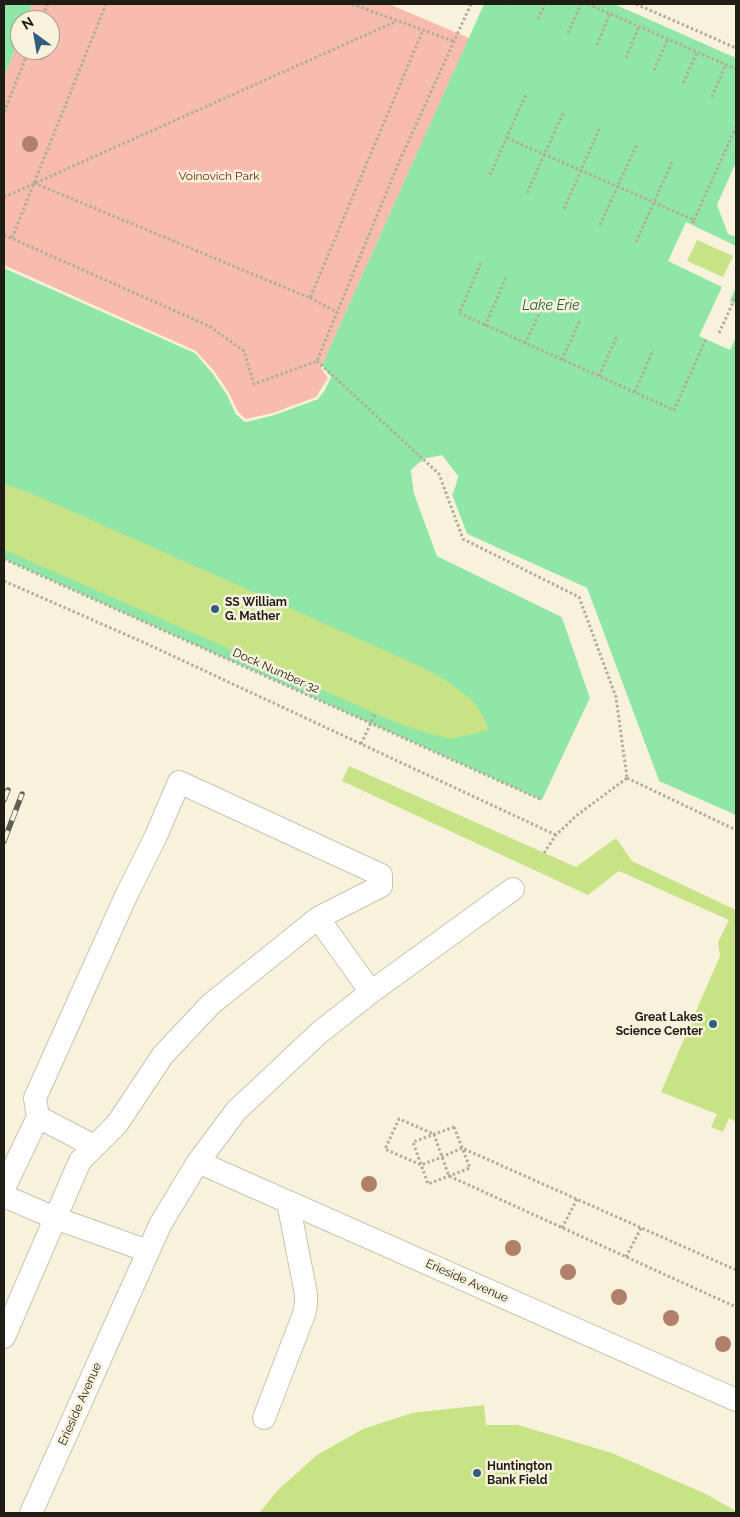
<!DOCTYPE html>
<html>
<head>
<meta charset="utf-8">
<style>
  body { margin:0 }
  #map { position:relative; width:740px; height:1517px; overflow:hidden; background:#f8f2dd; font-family:Raleway,sans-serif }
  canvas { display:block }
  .frame { position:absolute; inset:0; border:5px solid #1f1d16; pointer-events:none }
  .north { position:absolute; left:10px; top:10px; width:50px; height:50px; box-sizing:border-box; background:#f8f2dd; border:1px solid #a19d8d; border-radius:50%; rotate:328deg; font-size:14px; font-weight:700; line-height:20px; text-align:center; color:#1f1d16 }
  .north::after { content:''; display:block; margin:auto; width:18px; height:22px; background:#305e7d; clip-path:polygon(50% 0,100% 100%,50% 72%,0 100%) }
</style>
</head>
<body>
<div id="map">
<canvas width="740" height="1517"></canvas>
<div class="frame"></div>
<div class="north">N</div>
</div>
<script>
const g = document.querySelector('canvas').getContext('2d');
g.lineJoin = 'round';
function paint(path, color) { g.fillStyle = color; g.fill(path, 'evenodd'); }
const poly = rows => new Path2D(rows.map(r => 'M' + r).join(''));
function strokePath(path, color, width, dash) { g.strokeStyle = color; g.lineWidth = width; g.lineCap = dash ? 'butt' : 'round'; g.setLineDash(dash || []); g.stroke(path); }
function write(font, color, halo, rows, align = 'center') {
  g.font = font + ' Raleway,sans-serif'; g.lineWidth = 5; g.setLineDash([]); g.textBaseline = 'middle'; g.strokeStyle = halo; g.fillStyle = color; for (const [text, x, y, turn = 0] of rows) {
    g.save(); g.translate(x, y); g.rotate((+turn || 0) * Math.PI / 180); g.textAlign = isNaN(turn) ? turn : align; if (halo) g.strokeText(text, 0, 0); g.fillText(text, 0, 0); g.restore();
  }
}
const green = poly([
  [32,4,389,4,469,38,322,365,331,377,318,399,246,422,195,353,4,268,4,78,20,35,20,50,50,50,50,20,26,20]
]);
const water = poly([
  [4,4,32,4,26,20,20,20,20,35,4,78],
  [484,4,614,4,736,58,736,162,717,205,728,234,736,237,736,815,659,781,587,588,467,534,452,495,456,485,458,476,442,456,424,459,411,470,414,493,437,556,562,617,590,698,542,800,4,559,4,268,195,353,213,374,227,395,236,414,245,422,274,415,318,399,331,377,322,365]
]);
const pier = poly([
  [686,222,736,246,736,287,730,301,736,304,736,337,730,350,699,336,722,287,668,261],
  [4,265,196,351,215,372,229,393,238,412,246,419,273,413,316,397,328,378,321,368,322,365,331,377,325,390,318,399,274,415,246,422,236,414,227,395,213,374,195,353,4,268],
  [442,455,458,476,452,495,467,534,587,588,659,781,658,783,585,590,465,535,449,495,455,476,442,458,425,461,414,471,416,492,439,554,564,615,593,697,544,801,542,800,590,698,562,617,437,556,414,493,411,470,424,459]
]);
const building = poly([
  [697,240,733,256,723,277,687,261],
  [4,484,33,494,422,667,444,679,472,700,482,714,489,730,451,739,420,731,395,722,7,551,4,549],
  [349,766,576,867,616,838,632,861,736,910,736,1122,729,1118,723,1132,711,1127,717,1114,661,1092,720,956,718,942,729,920,619,871,588,895,342,781],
  [484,1405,486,1425,518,1425,612,1453,706,1494,736,1511,736,1513,259,1513,278,1490,317,1455,363,1429,412,1413]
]);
const path = poly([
  [352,4,453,41],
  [588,4,736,69],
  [636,4,736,48],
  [508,5,509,4],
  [538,19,545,4],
  [41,20,48,4],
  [568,33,581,4],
  [597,45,610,13],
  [626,58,639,26],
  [654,70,668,39],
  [683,83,697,52],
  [712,97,726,64],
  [4,112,29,50],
  [507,138,694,220,692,225],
  [490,175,526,94],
  [34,183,310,298,423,30],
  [527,193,564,111],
  [4,197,397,21],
  [564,209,600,127],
  [694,220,736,127],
  [600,225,637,144],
  [4,235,209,326,244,351,254,384,317,361,399,162,471,4],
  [12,238,106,4],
  [636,242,673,160],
  [481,263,459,313,674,410,706,339],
  [310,298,337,312],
  [485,326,507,275],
  [719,333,736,296],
  [525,344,544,303],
  [562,360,580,320],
  [317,361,439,474,463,539,579,597,616,697,627,778],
  [599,376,617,336],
  [635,392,653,350],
  [4,559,542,800],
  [4,581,145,643,556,835],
  [627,778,736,830],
  [544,853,556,835,576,816,627,778],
  [454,1127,470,1168,428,1184,413,1142,454,1127],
  [562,1228,577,1199],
  [626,1257,641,1228],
  [736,1270,462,1148,442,1157,421,1165,385,1149,399,1119,434,1134,442,1157,449,1176,736,1307]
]);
const minor = poly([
  [38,1117,94,1146],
  [198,1162,736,1400],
  [4,1188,38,1117,35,1098,126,896,156,836,179,782,381,875,381,886,318,918],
  [4,1196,55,1218,148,1251],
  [4,1337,80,1161,117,1124,163,1055,211,1004,318,918,371,992],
  [264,1418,304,1314,306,1304,306,1294,288,1202],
  [31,1513,161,1223,198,1162,236,1111,319,1033,371,992,513,889]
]);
const rail = poly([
  [4,800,8,790],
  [4,841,22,794]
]);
const pathBridge = poly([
  [361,744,375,714]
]);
const trees = [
  [30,144],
  [369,1184],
  [513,1248],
  [568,1272],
  [619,1297],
  [671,1318],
  [723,1344]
];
const markers = [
  [215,609,5,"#305e7d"],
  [713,1024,5,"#305e7d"],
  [477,1473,5,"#305e7d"]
];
const parkNames = [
  ["Voinovich Park",219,176]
];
const poiNames = [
  ["SS William",225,602],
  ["G. Mather",225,616],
  ["Great Lakes",703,1017,"right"],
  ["Science Center",703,1031,"right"],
  ["Huntington",487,1466],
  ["Bank Field",487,1480]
];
const streetNames = [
  ["Dock Number 32",276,671,24],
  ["Erieside Avenue",467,1281,24],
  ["Erieside Avenue",80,1404,-66]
];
const waterNames = [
  ["Lake Erie",551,306]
];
paint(green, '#f8bcae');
paint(water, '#8fe6a7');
paint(pier, '#f8f2dd');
paint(building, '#c7e386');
strokePath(minor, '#c9c3b0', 24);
strokePath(path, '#b1ad9c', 3, [2.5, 2.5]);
strokePath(minor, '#fff', 22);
strokePath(rail, '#615e53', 5.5);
strokePath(rail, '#f8f2dd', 4, [11]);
strokePath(pathBridge, '#b1ad9c', 3, [2.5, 2.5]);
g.fillStyle = '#b1806b';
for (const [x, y] of trees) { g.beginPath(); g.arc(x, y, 8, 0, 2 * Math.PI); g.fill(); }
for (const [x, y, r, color] of markers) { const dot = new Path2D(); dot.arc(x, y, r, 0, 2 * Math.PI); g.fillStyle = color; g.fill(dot); strokePath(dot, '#f8f2dd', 2); }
write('12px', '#77220e', '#f8f2dd', parkNames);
write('bold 12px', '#1f1d16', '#f8f2dd', poiNames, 'left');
write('12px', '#1f1d16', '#f8f2dd', streetNames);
write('italic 14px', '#236038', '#f8f2dd', waterNames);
</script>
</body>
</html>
